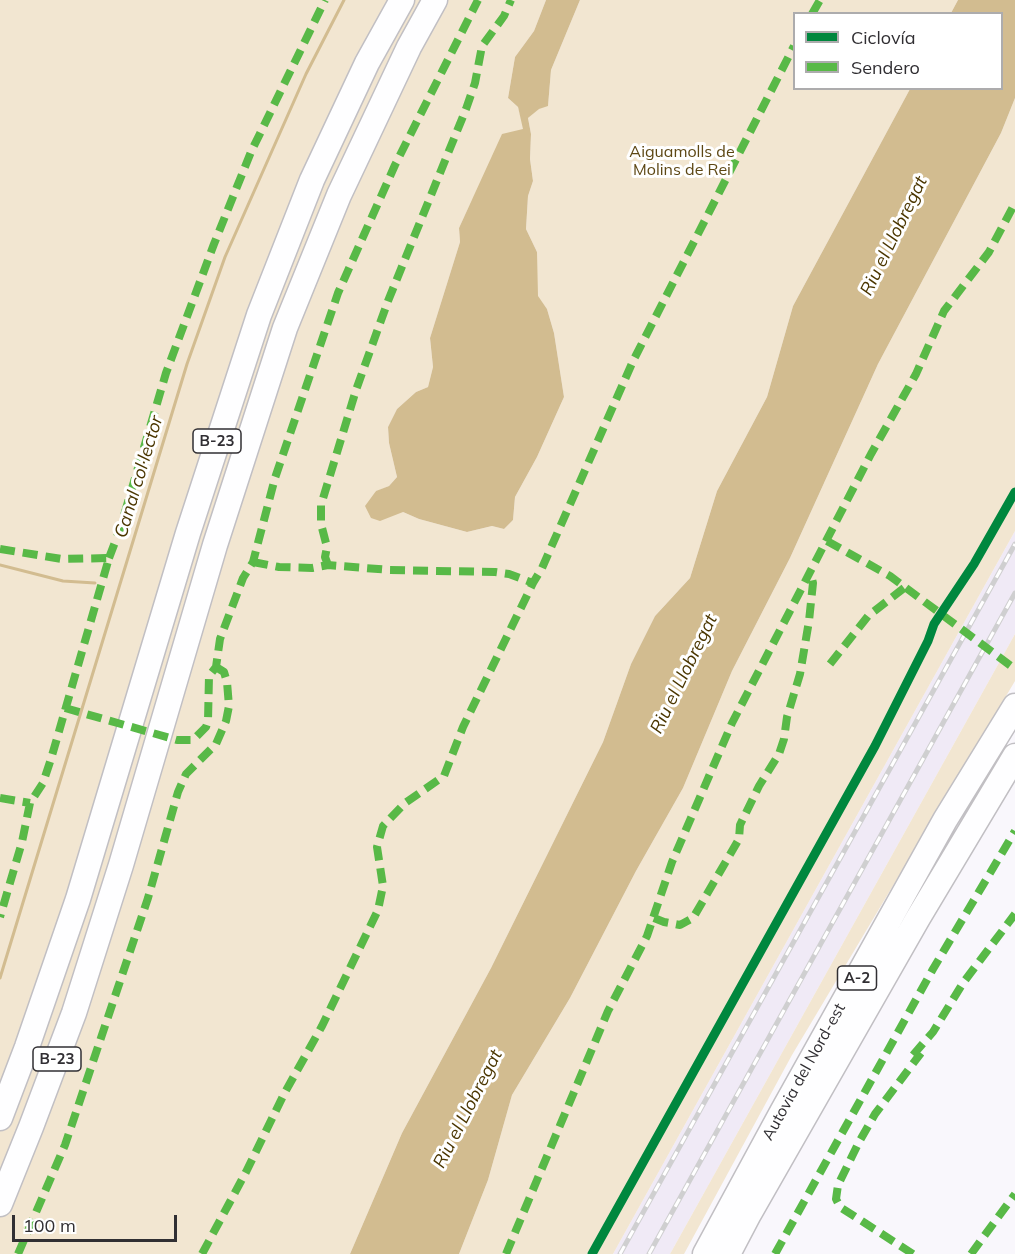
<!DOCTYPE html>
<html>
<head>
<meta charset="utf-8">
<style>
  body { margin:0 }
  #map { position:relative; width:1015px; height:1254px; overflow:hidden; background:#f9f7fc; font-family:Mulish,sans-serif }
  canvas { display:block }
  .legend { position:absolute; left:793px; top:12px; width:210px; height:78px; box-sizing:border-box; background:#fff; border:2px solid #adacad; margin:0; padding:8px 10px; list-style:none; font-size:18px; color:#312f33 }
  .legend li { display:flex; align-items:center; gap:12px; height:30px }
  .legend b { width:30px; border:2px solid #adacad }
  .scale { position:absolute; left:12px; top:1215px; width:165px; height:27px; box-sizing:border-box; border:3px solid #312f33; border-top:0; padding-left:8px; font-size:18px; line-height:21px; white-space:nowrap; color:#312f33; -webkit-text-stroke:4px #fff; paint-order:stroke }
</style>
</head>
<body>
<div id="map">
<canvas width="1015" height="1254"></canvas>
<ul class="legend">
<li><b style="height:8px;background:#00873e"></b>Ciclovía</li>
<li><b style="height:8px;background:#58b947"></b>Sendero</li>
</ul>
<div class="scale">100 m</div>
</div>
<script>
const g = document.querySelector('canvas').getContext('2d');
g.lineJoin = 'round';
function paint(path, color) { g.fillStyle = color; g.fill(path, 'evenodd'); }
const poly = rows => new Path2D(rows.map(r => 'M' + r).join(''));
function strokePath(path, color, width, dash) { g.strokeStyle = color; g.lineWidth = width; g.lineCap = dash ? 'butt' : 'round'; g.setLineDash(dash || []); g.stroke(path); }
function write(font, color, halo, rows, align = 'center') {
  g.font = font + ' Mulish,sans-serif'; g.lineWidth = 6; g.setLineDash([]); g.textBaseline = 'middle'; g.strokeStyle = halo; g.fillStyle = color; for (const [text, x, y, turn = 0] of rows) {
    g.save(); g.translate(x, y); g.rotate((+turn || 0) * Math.PI / 180); g.textAlign = isNaN(turn) ? turn : align; if (halo) g.strokeText(text, 0, 0); g.fillText(text, 0, 0); g.restore();
  }
}
const built = poly([
  [1015,531,1015,634,670,1254,613,1254]
]);
const green = poly([
  [0,0,546,0,534,31,515,57,508,98,518,107,524,129,472,200,459,228,460,242,430,338,433,367,428,387,416,392,397,409,388,427,389,443,397,477,389,486,375,492,403,512,419,519,467,532,492,526,504,529,513,520,515,497,537,457,564,397,554,333,547,309,537,296,537,252,526,229,528,196,533,181,530,159,531,134,528,118,538,109,548,105,551,70,580,0,958,0,951,13,794,14,794,88,910,89,793,306,767,397,717,491,690,578,655,616,631,664,603,742,491,968,402,1133,350,1254,0,1254],
  [1015,98,1015,531,613,1254,459,1254,488,1180,512,1095,570,998,636,871,683,788,732,671,790,558,878,364,1001,133],
  [1015,634,1015,681,792,1055,684,1254,670,1254]
]);
const water = poly([
  [546,0,580,0,551,70,548,106,539,109,528,118,531,134,530,159,533,181,528,196,526,229,537,252,538,296,547,309,554,333,564,397,537,457,515,497,513,520,504,529,492,526,467,532,419,519,403,512,380,521,371,518,365,506,376,491,389,486,397,477,389,443,388,427,397,409,416,392,428,387,433,367,430,338,460,242,459,228,502,134,523,129,518,107,508,98,515,57,534,31],
  [958,0,1015,0,1015,98,1001,133,878,364,790,558,732,671,683,788,636,871,570,998,512,1095,488,1180,459,1254,350,1254,402,1133,491,968,603,742,631,664,655,616,690,578,717,491,767,397,793,306,910,89,1002,88,1002,14,951,13]
]);
const stream = poly([
  [0,565,63,581,95,583],
  [0,978,187,364,225,257,306,74,344,0]
]);
const highway = poly([
  [0,1118,27,1047,78,899,188,533,259,315,312,180,367,63,402,0],
  [0,1204,31,1127,74,1013,121,865,215,545,285,328,339,195,409,47,435,0],
  [705,1254,782,1112,945,820,1015,706],
  [728,1254,749,1214,918,918,1015,756]
]);
const rail = poly([
  [620,1254,1015,544],
  [649,1254,1015,593]
]);
const quiet = poly([
  [812,14,820,0],
  [827,541,890,576,1015,669],
  [0,549,62,559,109,558,51,759,43,783,30,803,22,842,0,917],
  [109,558,120,529,166,373,214,244,251,152,325,0],
  [253,562,279,567,312,568,328,565,390,570,495,572,509,574,533,583],
  [328,565,325,557,327,547,321,524,321,505,356,390,388,301,466,109,475,83,482,46,504,16,511,0],
  [830,664,868,616,904,588],
  [65,708,177,740,193,740,206,727,208,721,209,676,216,667,220,639,243,578,253,562,275,478,338,293,395,165,478,0],
  [0,798,30,803],
  [654,918,664,922,680,925,693,918,739,839,740,825,759,786,779,754,784,739,787,717,800,674,809,621,813,583,812,579,808,577],
  [913,1055,933,1032,963,983,1015,914],
  [18,1254,65,1145,148,898,178,792,186,774,216,744,226,721,229,706,227,682,224,672,216,667],
  [202,1254,246,1172,284,1094,322,1026,378,910,383,886,377,847,383,826,405,803,444,776,463,727,533,583,542,568,633,361,794,46],
  [506,1254,608,1011,647,936,672,862,732,723,871,454,916,374,944,311,989,252,1015,203],
  [775,1254,933,969,1015,831],
  [913,1254,840,1207,836,1199,838,1185,859,1142,875,1114,921,1053],
  [971,1254,1015,1194]
]);
const cycleway = poly([
  [592,1254,875,746,928,641,934,624,974,564,1015,492]
]);
const shields = [
  [217,441,48],
  [857,978,39],
  [57,1059,48]
];
const shieldNames = [
  ["B-23",217,441],
  ["A-2",857,978],
  ["B-23",57,1059]
];
const parkNames = [
  ["Aiguamolls de",682,152],
  ["Molins de Rei",682,170]
];
const streetNames = [
  ["Autovia del Nord-est",804,1072,-61]
];
const waterNames = [
  ["Riu el Llobregat",894,236,-64],
  ["Canal col·lector",139,477,-73],
  ["Riu el Llobregat",684,674,-64],
  ["Riu el Llobregat",468,1109,-63]
];
paint(built, '#f0eaf6');
paint(green, '#f2e6d1');
paint(water, '#d2bc90');
strokePath(stream, '#d2bc90', 3);
strokePath(highway, '#c1bfc3', 27);
strokePath(highway, '#fefeff', 24);
strokePath(rail, '#cfcfd0', 5);
strokePath(rail, '#fff', 3, [9]);
strokePath(quiet, '#58b947', 8, [15, 8]);
strokePath(cycleway, '#00873e', 9);
for (const [x, y, w] of shields) { const box = new Path2D(); box.roundRect(x - w / 2, y - 12, w, 24, 4.5); g.fillStyle = '#fff'; g.fill(box); strokePath(box, '#312f33', 1.5); }
write('bold 15px', '#312f33', null, shieldNames);
write('16px', '#5d4714', '#fff', parkNames);
write('16px', '#312f33', '#fff', streetNames);
write('italic 18px', '#4b3600', '#fff', waterNames);
</script>
</body>
</html>
